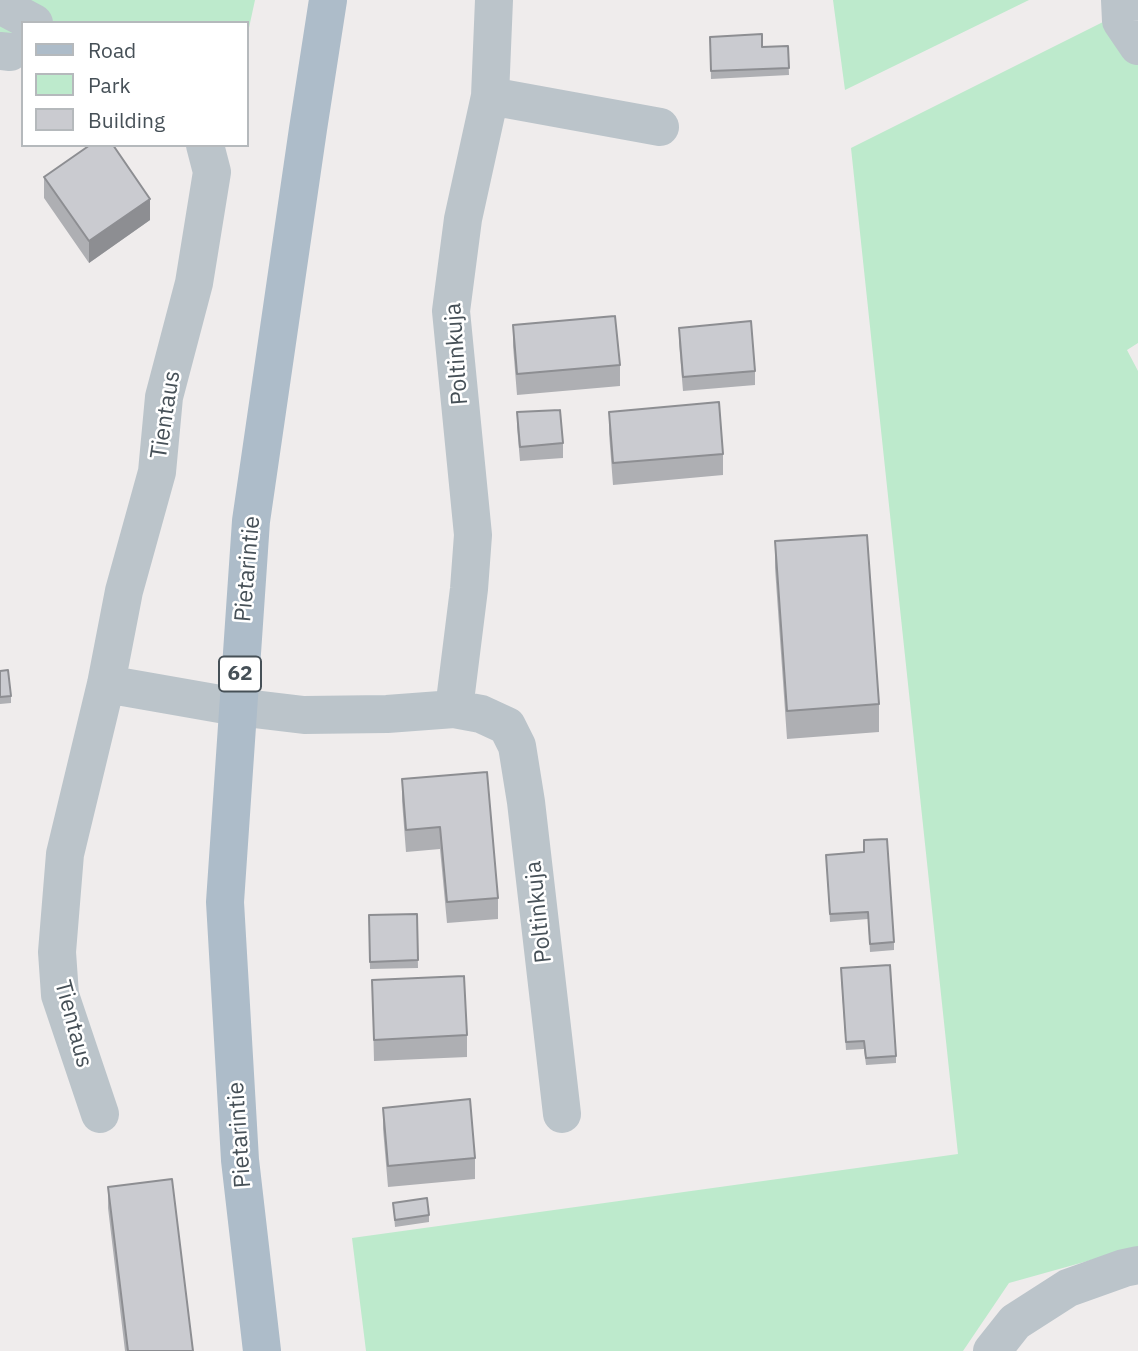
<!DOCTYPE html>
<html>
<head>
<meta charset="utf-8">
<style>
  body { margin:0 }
  #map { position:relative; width:1138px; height:1351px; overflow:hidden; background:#efecec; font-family:"IBM Plex Sans",sans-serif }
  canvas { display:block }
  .legend { position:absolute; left:21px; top:21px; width:228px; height:126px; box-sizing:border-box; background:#fff; border:2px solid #b5b9bc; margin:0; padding:9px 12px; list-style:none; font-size:21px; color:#465057 }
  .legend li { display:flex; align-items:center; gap:14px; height:35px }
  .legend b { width:35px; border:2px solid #b5b9bc }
</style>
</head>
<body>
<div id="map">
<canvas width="1138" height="1351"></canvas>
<ul class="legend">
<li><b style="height:9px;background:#adbcc9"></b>Road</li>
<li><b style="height:19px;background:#bdeacc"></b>Park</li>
<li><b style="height:19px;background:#cacbd0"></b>Building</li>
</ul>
</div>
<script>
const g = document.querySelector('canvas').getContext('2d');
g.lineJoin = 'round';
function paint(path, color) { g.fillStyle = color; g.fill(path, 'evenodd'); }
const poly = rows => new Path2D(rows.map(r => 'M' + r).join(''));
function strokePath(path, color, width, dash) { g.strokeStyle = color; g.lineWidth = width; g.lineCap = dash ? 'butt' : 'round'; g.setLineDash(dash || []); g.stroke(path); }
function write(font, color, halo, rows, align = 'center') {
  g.font = font + ' "IBM Plex Sans",sans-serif'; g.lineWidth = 5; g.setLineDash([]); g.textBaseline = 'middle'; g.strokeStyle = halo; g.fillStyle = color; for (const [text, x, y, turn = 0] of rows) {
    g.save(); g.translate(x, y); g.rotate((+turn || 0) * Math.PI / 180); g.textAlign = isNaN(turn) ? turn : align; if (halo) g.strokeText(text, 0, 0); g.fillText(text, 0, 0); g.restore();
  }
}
const green = poly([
  [0,0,255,0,247,37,247,23,23,23,0,57],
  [833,0,1029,0,845,90],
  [1109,19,1138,63,1138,343,1127,350,1138,371,1138,1247,1009,1283,963,1351,366,1351,352,1238,958,1154,851,148]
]);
const minor = poly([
  [494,0,490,96,463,219,451,311,473,535,469,589,454,709,481,714,507,726,517,746,526,802,562,1114],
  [1120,0,1121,21,1138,46],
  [0,5,34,23],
  [0,51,10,52],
  [490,96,660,127],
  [106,684,237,707,304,715,387,714,454,709],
  [100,1114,60,995,57,952,65,854,106,684,124,591,157,472,164,397,194,283,212,172,205,145],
  [992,1351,1015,1322,1068,1288,1124,1268,1138,1265]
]);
const major = poly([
  [262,1351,240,1160,225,902,251,521,308,129,328,0]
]);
const wall = poly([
  [710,37,762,47,788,46,789,75,711,79],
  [44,177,150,220,89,263,44,198],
  [513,325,620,365,620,386,517,395,513,346],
  [679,328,755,371,755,385,683,391,679,343],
  [517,412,563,443,563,458,520,461,517,427],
  [609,412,723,454,723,475,613,485,609,433],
  [775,541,879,704,879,732,787,739,775,568],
  [0,671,11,696,11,703,0,704],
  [402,779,498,898,498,919,447,923,440,849,406,852,402,801],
  [826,855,894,942,894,950,870,952,868,919,830,922],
  [417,914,418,968,370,969,369,915],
  [841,976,896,1056,896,1063,866,1065,864,1049,846,1050],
  [372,980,467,1035,467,1057,374,1061],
  [383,1108,475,1158,475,1179,388,1187,383,1129],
  [108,1187,193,1351,125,1351,108,1208],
  [393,1203,429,1215,429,1222,395,1227]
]);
const shadedWall = poly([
  [150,199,150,220,89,263,89,241]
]);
const building = poly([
  [762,34,762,47,788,46,789,68,711,71,710,37,762,34],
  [90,145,113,145,150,199,89,241,44,177,90,145],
  [615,316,620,365,517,374,513,325,615,316],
  [751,321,755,371,683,377,679,328,751,321],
  [719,402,723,454,613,463,609,412,719,402],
  [560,410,563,443,520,447,517,412,560,410],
  [867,535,879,704,787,711,775,541,867,535],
  [8,670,11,696,0,697,0,671,8,670],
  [487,772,498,898,447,902,440,827,406,830,402,779,487,772],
  [887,839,894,942,870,944,868,912,830,914,826,855,864,852,864,840,887,839],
  [417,914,418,960,370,962,369,915,417,914],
  [890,965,896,1056,866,1058,864,1041,846,1042,841,968,890,965],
  [464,976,467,1035,374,1040,372,980,464,976],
  [470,1099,475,1158,388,1166,383,1108,470,1099],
  [172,1179,193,1351,128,1351,108,1187,172,1179],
  [427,1198,429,1215,395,1220,393,1203,427,1198]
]);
const shields = [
  [240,674,42]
];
const shieldNames = [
  ["62",240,674]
];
const streetNames = [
  ["Poltinkuja",457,354,-94],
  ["Tientaus",166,415,-81],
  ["Pietarintie",248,569,-85],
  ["Poltinkuja",539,912,-96],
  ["Tientaus",73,1024,75],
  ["Pietarintie",240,1135,-94]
];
paint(green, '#bdeacc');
strokePath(minor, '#bbc4ca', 38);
strokePath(major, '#adbcc9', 38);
paint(wall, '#aeafb3');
paint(shadedWall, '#8d8e92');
paint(building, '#cacbd0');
strokePath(building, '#8d8e92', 2);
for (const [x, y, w] of shields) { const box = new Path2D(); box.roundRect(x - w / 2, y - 17.5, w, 35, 5); g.fillStyle = '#fff'; g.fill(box); strokePath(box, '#465057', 2); }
write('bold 21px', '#465057', null, shieldNames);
write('23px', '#465057', '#fff', streetNames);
</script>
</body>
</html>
